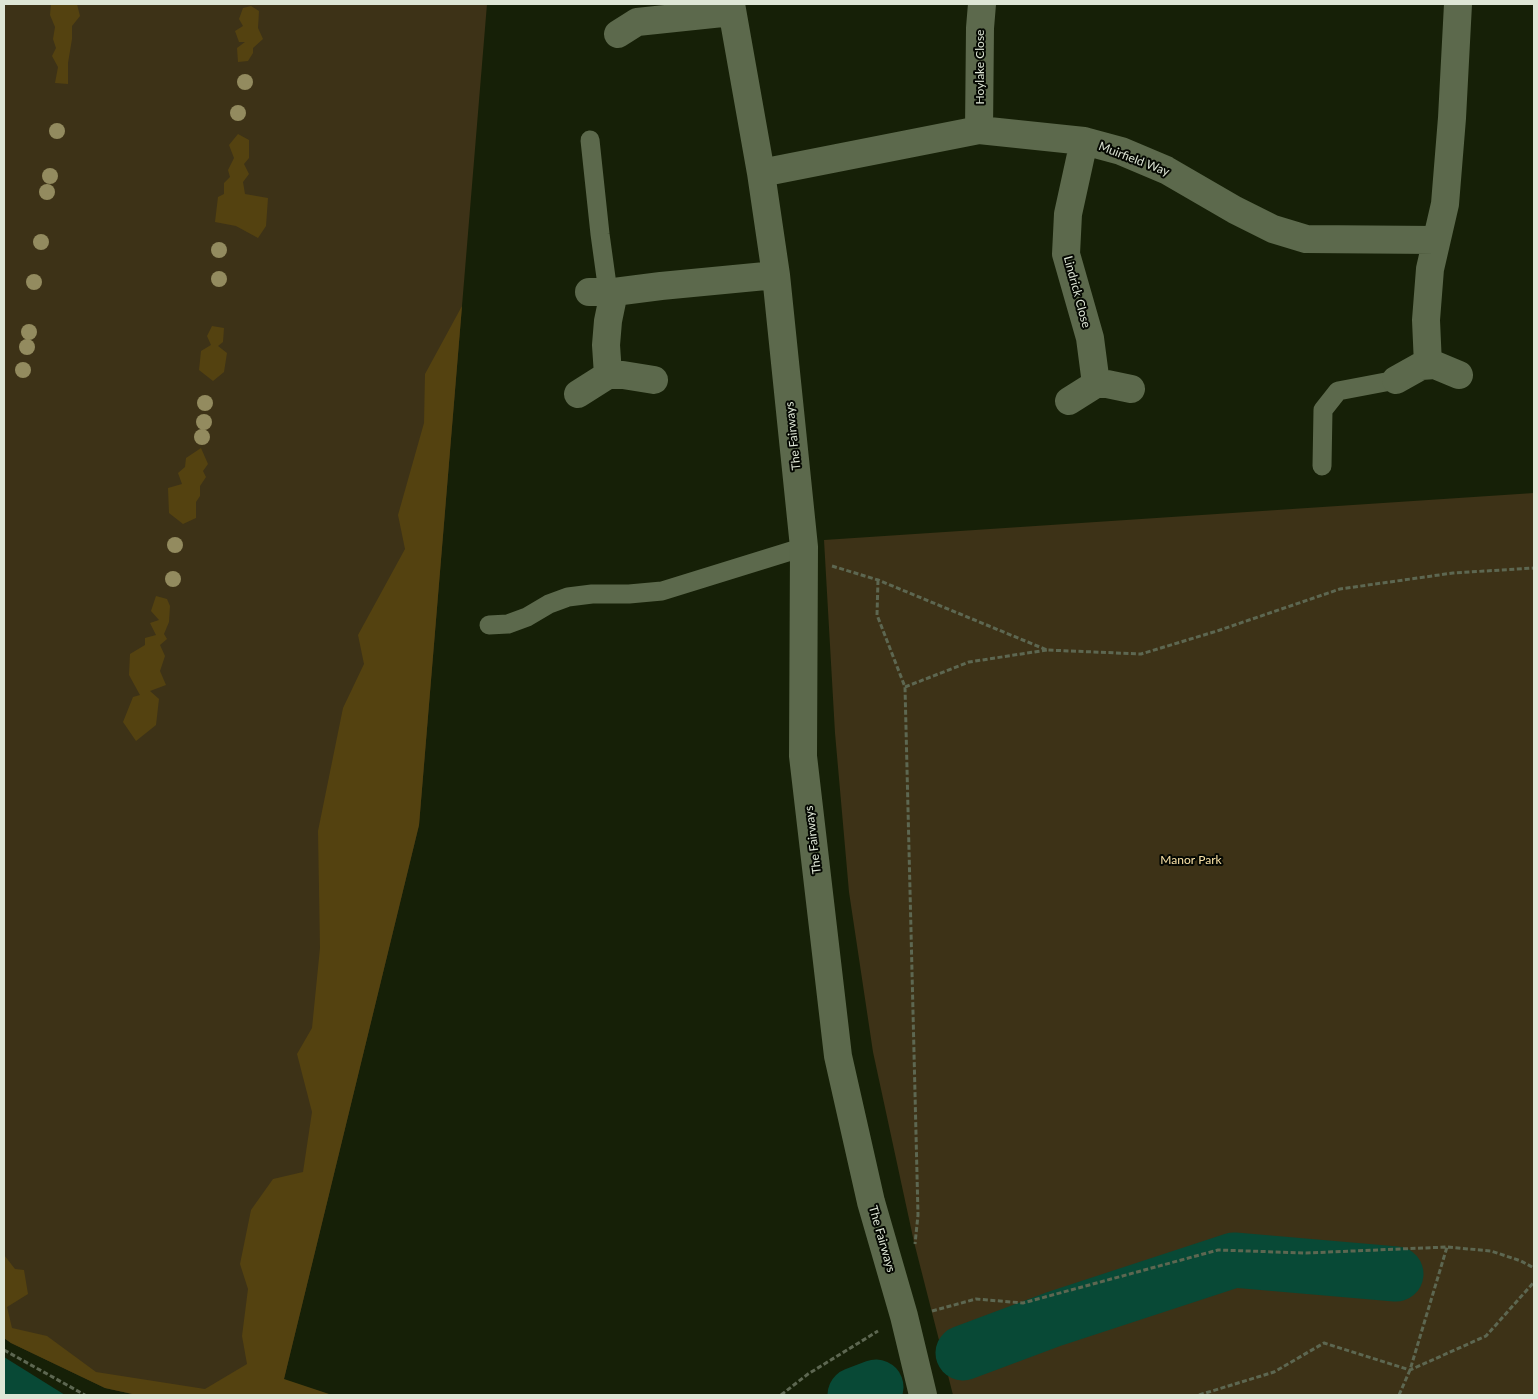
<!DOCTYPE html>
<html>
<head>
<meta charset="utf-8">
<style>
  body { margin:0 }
  #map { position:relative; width:1538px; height:1399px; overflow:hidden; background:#162007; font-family:Lato,sans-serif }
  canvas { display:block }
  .frame { position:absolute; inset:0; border:5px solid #dee6d6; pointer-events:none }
</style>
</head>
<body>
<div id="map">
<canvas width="1538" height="1399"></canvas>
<div class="frame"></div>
</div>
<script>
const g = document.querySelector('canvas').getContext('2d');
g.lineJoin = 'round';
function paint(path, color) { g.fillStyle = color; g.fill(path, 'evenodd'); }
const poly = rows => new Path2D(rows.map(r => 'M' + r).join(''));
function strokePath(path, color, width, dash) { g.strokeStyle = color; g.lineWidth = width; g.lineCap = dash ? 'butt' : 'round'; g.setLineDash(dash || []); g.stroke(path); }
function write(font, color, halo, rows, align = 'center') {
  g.font = font + ' Lato,sans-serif'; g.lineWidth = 4; g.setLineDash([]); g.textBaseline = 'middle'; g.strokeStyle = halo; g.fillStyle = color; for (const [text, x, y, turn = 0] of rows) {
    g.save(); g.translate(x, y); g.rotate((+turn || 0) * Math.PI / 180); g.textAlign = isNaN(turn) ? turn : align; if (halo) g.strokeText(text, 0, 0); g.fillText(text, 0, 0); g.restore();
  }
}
const green = poly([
  [4,4,487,4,419,825,280,1395,137,1395,105,1388,11,1343,4,1338],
  [1534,493,1534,1395,953,1395,914,1242,873,1052,849,892,835,733,824,540]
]);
const forest = poly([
  [51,4,77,4,80,16,72,26,72,39,68,63,68,84,55,83,58,67,52,56,56,48,53,39,55,27,50,15],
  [251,6,259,11,258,28,263,39,253,48,253,53,248,61,238,62,237,48,245,42,239,42,235,31,243,26,239,19,243,8],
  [238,134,249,140,249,158,244,164,249,174,243,182,245,194,268,198,266,226,258,238,236,226,215,222,218,197,224,194,224,183,230,177,228,170,234,158,229,145],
  [462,306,419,825,284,1379,332,1395,137,1395,105,1388,11,1343,4,1338,4,1255,15,1269,24,1270,28,1294,7,1307,12,1328,47,1336,96,1372,205,1389,247,1364,242,1336,248,1289,240,1264,251,1210,273,1179,303,1172,312,1112,297,1054,312,1028,320,948,318,831,343,708,364,664,358,635,405,549,398,515,424,423,425,374],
  [212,326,224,328,223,342,218,346,227,353,224,372,213,381,199,370,201,351,211,345,207,336],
  [201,448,208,464,203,471,206,477,200,486,200,496,196,502,196,518,183,524,169,513,168,488,182,484,178,473,185,467,186,458],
  [156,596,167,599,170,606,169,622,164,634,167,639,160,645,165,656,160,671,166,685,150,691,159,699,156,725,136,741,123,722,133,697,140,695,129,675,130,654,145,645,145,638,156,635,150,623,159,620,151,611]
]);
const water = poly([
  [4,1357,65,1395,4,1395]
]);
const river = poly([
  [963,1353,1054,1319,1234,1260,1396,1274],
  [855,1395,876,1387]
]);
const path = poly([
  [832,566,878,580,1047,650,1141,654,1217,631,1340,589,1453,573,1534,568],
  [878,580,877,615,905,687,918,1215,915,1244],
  [905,687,969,662,1047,650],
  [932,1311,976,1299,1023,1303,1218,1250,1306,1253,1447,1247,1491,1251,1521,1261,1534,1268],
  [4,1350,85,1395],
  [781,1395,808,1374,878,1331],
  [1199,1395,1274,1372,1324,1343,1410,1370,1486,1336,1534,1282],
  [1399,1395,1410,1370,1447,1247]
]);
const lane = poly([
  [590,140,600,234,608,292],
  [1322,466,1323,410,1338,391,1396,380],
  [489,625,508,624,527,617,549,604,568,597,592,594,629,594,662,591,804,547]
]);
const street = poly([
  [731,4,761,173,776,275,804,547,803,756,838,1056,871,1202,904,1316,923,1395],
  [618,34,637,22,732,12],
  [979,130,980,28,982,4],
  [1084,141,1068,214,1066,254,1090,338,1096,384],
  [761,173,979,130,1084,141,1121,151,1166,170,1235,210,1273,229,1306,239,1436,240],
  [589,292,614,292,661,286,776,275],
  [1428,365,1426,320,1430,269,1445,204,1452,118,1458,4],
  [608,375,606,345,608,321,614,292],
  [1396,380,1421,366,1435,365,1459,375],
  [578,394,608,375,623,375,654,380],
  [1069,401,1096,384,1107,384,1131,389]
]);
const trees = [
  [245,82],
  [238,113],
  [57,131],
  [50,176],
  [47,192],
  [41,242],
  [219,250],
  [219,279],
  [34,282],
  [29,332],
  [27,347],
  [23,370],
  [205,403],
  [204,422],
  [202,437],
  [175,545],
  [173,579]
];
const streetNames = [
  ["Hoylake Close",980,67,-90],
  ["Muirfield Way",1134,159,21],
  ["Lindrick Close",1077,292,75],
  ["The Fairways",793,436,-96],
  ["The Fairways",813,840,-97],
  ["The Fairways",882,1239,74]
];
const parkNames = [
  ["Manor Park",1191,860]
];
paint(green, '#3d3217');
paint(forest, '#544210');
paint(water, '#084936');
strokePath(river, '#084936', 55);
strokePath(path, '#5d6751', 3, [5, 2.5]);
strokePath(lane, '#5c694c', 19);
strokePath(street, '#5c694c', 28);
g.fillStyle = '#938b5f';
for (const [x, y] of trees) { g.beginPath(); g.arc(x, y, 8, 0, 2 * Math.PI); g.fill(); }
write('12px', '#dee6d6', '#050802', streetNames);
write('12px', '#fae2a7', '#050802', parkNames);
</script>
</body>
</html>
